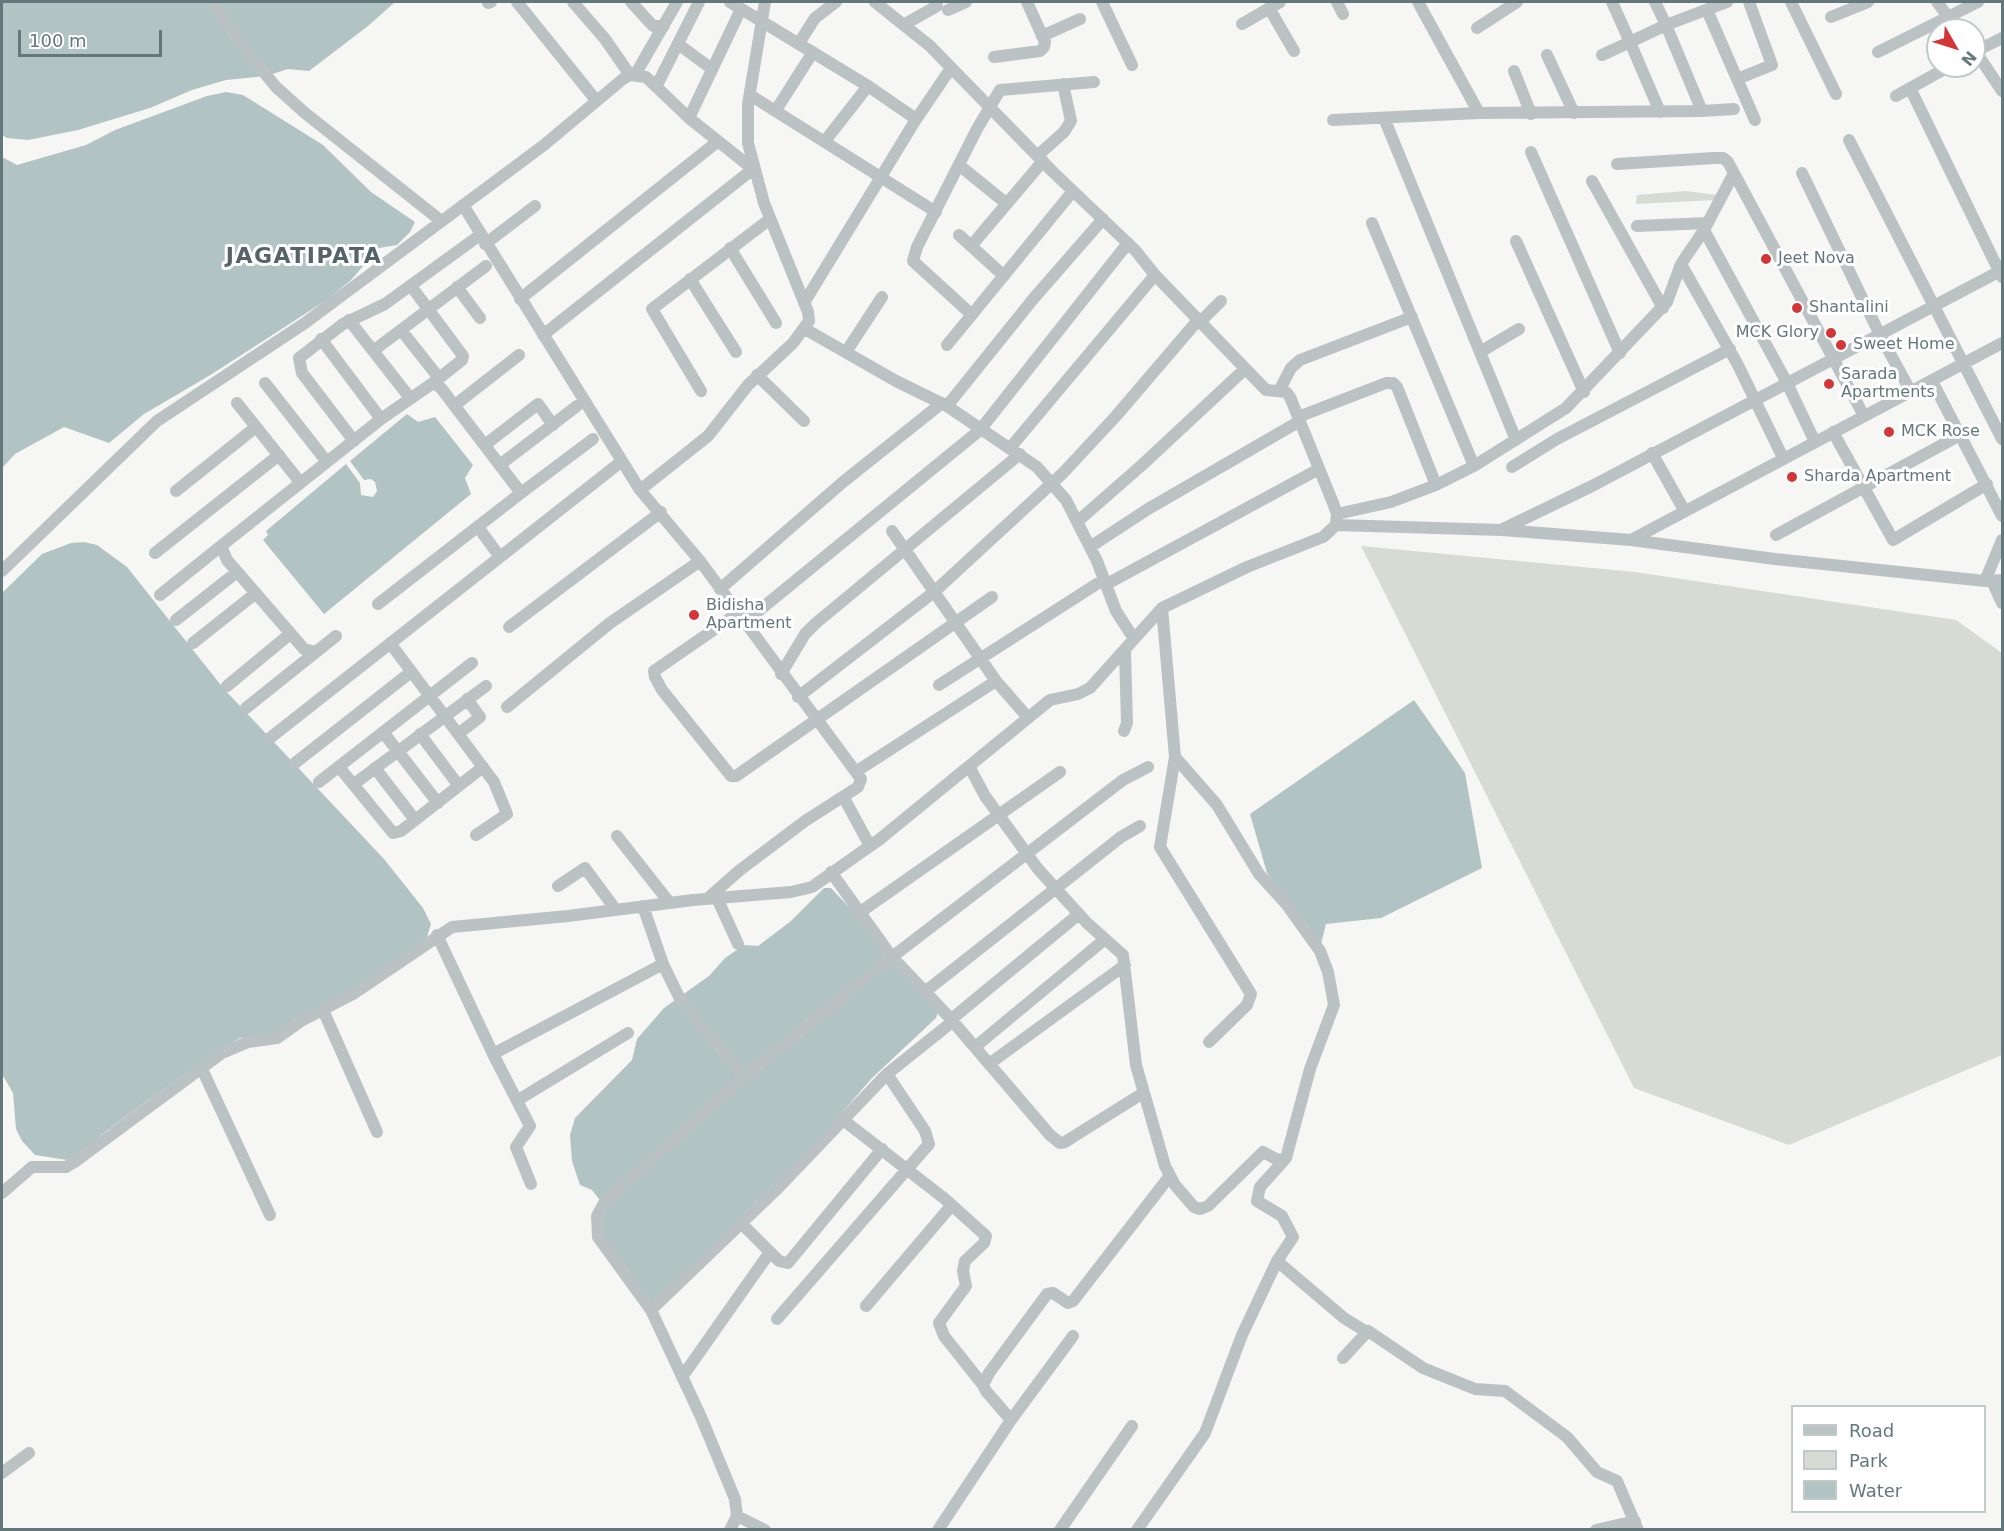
<!DOCTYPE html>
<html>
<head>
<meta charset="utf-8">
<style>
  body { margin:0 }
  #map { position:relative; width:2004px; height:1531px; overflow:hidden; background:#f6f6f4; font-family:"DejaVu Sans",sans-serif }
  canvas { display:block }
  .frame { position:absolute; inset:0; border:3px solid #64787c; pointer-events:none }
  .legend { position:absolute; left:1791px; top:1405px; width:195px; height:108px; box-sizing:border-box; background:#fff; border:2px solid #c1c9cb; margin:0; padding:8px 10px; list-style:none; font-size:18px; color:#64787c }
  .legend li { display:flex; align-items:center; gap:12px; height:30px }
  .legend b { width:30px; border:2px solid #c1c9cb }
  .north { position:absolute; left:1926px; top:18px; width:60px; height:60px; box-sizing:border-box; background:#fff; border:2px solid #c1c9cb; border-radius:50%; rotate:129deg; font-size:16px; font-weight:700; line-height:24px; text-align:center; color:#64787c }
  .north::after { content:''; display:block; margin:auto; width:21px; height:27px; background:#d43638; clip-path:polygon(50% 0,100% 100%,50% 72%,0 100%) }
  .scale { position:absolute; left:18px; top:30px; width:144px; height:27px; box-sizing:border-box; border:3px solid #64787c; border-top:0; padding-left:8px; font-size:18px; line-height:21px; white-space:nowrap; color:#64787c; -webkit-text-stroke:4px #fff; paint-order:stroke }
</style>
</head>
<body>
<div id="map">
<canvas width="2004" height="1531"></canvas>
<div class="frame"></div>
<ul class="legend">
<li><b style="height:8px;background:#bbc2c3"></b>Road</li>
<li><b style="height:16px;background:#d8dbd3"></b>Park</li>
<li><b style="height:16px;background:#b2c3c3"></b>Water</li>
</ul>
<div class="north">N</div>
<div class="scale">100 m</div>
</div>
<script>
const g = document.querySelector('canvas').getContext('2d');
g.lineJoin = 'round';
function paint(path, color) { g.fillStyle = color; g.fill(path, 'evenodd'); }
const poly = rows => new Path2D(rows.map(r => 'M' + r).join(''));
function strokePath(path, color, width, dash) { g.strokeStyle = color; g.lineWidth = width; g.lineCap = dash ? 'butt' : 'round'; g.setLineDash(dash || []); g.stroke(path); }
function write(font, color, halo, rows, align = 'center') {
  g.font = font + ' "DejaVu Sans",sans-serif'; g.lineWidth = 6; g.setLineDash([]); g.textBaseline = 'middle'; g.strokeStyle = halo; g.fillStyle = color; for (const [text, x, y, turn = 0] of rows) {
    g.save(); g.translate(x, y); g.rotate((+turn || 0) * Math.PI / 180); g.textAlign = isNaN(turn) ? turn : align; if (halo) g.strokeText(text, 0, 0); g.fillText(text, 0, 0); g.restore();
  }
}
const green = poly([
  [1686,191,1717,195,1715,200,1636,204,1637,195],
  [1361,546,1635,572,1956,620,2002,653,2002,1055,1789,1145,1634,1088]
]);
const water = poly([
  [2,2,395,2,368,26,309,71,288,69,266,76,226,80,192,90,150,108,78,130,28,140,7,138,2,135],
  [226,92,243,95,323,145,371,192,415,222,410,232,397,245,379,248,351,280,328,299,212,374,144,414,109,443,64,427,15,454,2,468,2,157,17,165,86,145,115,130,207,96],
  [407,414,418,422,435,417,473,465,465,478,471,494,324,614,263,540,268,535,266,531,346,464,360,483,361,495,373,497,377,491,375,482,371,479,364,480,350,461],
  [84,542,97,545,127,567,224,689,384,859,423,908,431,924,427,937,360,985,270,1035,240,1038,195,1066,102,1134,78,1157,67,1160,35,1155,22,1141,16,1129,13,1093,2,1074,2,593,42,554,71,543],
  [1414,700,1465,773,1482,868,1381,918,1326,924,1320,948,1315,947,1267,873,1250,814],
  [824,888,831,888,864,923,938,1012,936,1018,872,1078,812,1147,650,1304,603,1238,599,1199,592,1190,580,1185,572,1161,570,1135,575,1118,632,1060,637,1039,664,1008,709,976,725,958,744,945,758,946,791,921]
]);
const minor = poly([
  [214,2,238,41,276,87,305,113,440,220],
  [517,2,595,99],
  [573,2,605,39,630,75],
  [631,2,653,26,664,26],
  [730,2,868,86,916,119],
  [1102,2,1132,65],
  [1337,2,1343,14],
  [1418,2,1479,113],
  [1655,2,1666,25,1630,42,1660,112],
  [1727,2,1666,25,1702,111,1734,109],
  [1791,2,1836,94],
  [1937,2,1958,30],
  [488,3,491,2],
  [1269,8,1294,51],
  [948,10,966,2],
  [1707,10,1755,120],
  [1831,17,1868,2],
  [905,24,937,6],
  [1242,24,1280,2],
  [1477,28,1517,2],
  [1042,36,1080,19],
  [799,43,815,18,836,2],
  [678,44,712,69],
  [1974,49,2002,91],
  [1878,52,1978,2],
  [1974,52,2002,38],
  [1547,55,1574,113],
  [1602,55,1630,42,1612,2],
  [994,57,1040,51,1044,47,1045,42,1027,2],
  [1514,71,1531,114],
  [635,75,677,2],
  [1737,79,1772,65,1749,2],
  [657,85,699,2],
  [1910,88,2002,277],
  [750,95,936,212],
  [1896,96,1950,66],
  [776,110,813,52],
  [689,118,741,9],
  [1384,118,1516,440],
  [1333,120,1479,113,1702,111],
  [1849,140,2002,439],
  [825,141,868,86],
  [1531,152,1620,353],
  [1037,156,1064,132,1071,121,1063,84],
  [1617,164,1714,158,1723,158,1728,162,1864,416],
  [959,165,1007,204],
  [1802,173,1880,335,1911,392],
  [1592,181,1663,308],
  [463,205,640,490,700,561,861,779,858,787,805,821,740,870,707,899],
  [1372,223,1474,466],
  [1637,226,1708,223],
  [1704,230,1787,383,1815,442],
  [959,235,1004,276],
  [1516,241,1584,392],
  [485,244,535,206],
  [971,246,1043,161],
  [730,248,776,323],
  [1681,264,1738,365,1783,458],
  [690,279,736,352],
  [411,286,463,356,462,360,433,383],
  [457,287,480,318],
  [520,299,717,142],
  [804,303,915,121,951,68],
  [971,314,913,261,917,247,977,129,1000,90,1094,82],
  [349,320,410,398],
  [1201,321,1221,301],
  [805,329,896,381,947,406,1037,467,1066,500,1097,561,1116,611,1134,639],
  [401,330,439,378],
  [321,339,381,419],
  [947,345,1073,191],
  [373,351,486,266],
  [846,352,882,297],
  [1480,352,1519,329],
  [757,375,804,421],
  [1932,381,2002,516],
  [265,383,327,462],
  [701,391,652,309,770,219],
  [1279,391,1291,368,1300,360,1412,317],
  [237,403,300,482],
  [455,405,519,355],
  [947,406,1034,298,1103,219],
  [1298,417,1386,383,1393,383,1397,387,1436,485],
  [1833,432,1893,540,1987,484],
  [354,441,302,373,299,358,343,324,385,304,480,235],
  [486,444,538,404,553,425],
  [1010,448,1155,275],
  [1652,453,1684,510],
  [501,464,577,406],
  [1512,467,1557,439,1730,349],
  [640,490,708,436,748,385,793,343,809,321,808,312,764,203,748,143,748,104,765,2],
  [176,491,256,427],
  [521,493,593,439],
  [1337,514,1391,502,1436,485,1474,466,1566,408,1667,302,1681,264,1704,230,1734,173],
  [1078,521,1142,465,1245,369],
  [1336,525,1502,530,1631,540,1775,559,1985,581,2002,580],
  [478,527,500,557],
  [1503,529,1592,486,2002,270],
  [892,531,996,681,1024,713],
  [1776,535,1962,434],
  [1631,540,2002,343],
  [1090,547,1148,509,1300,421],
  [155,553,279,455],
  [2,571,157,421,305,323,544,145,623,79,630,75,646,77,689,118,753,169,543,335],
  [1985,581,2002,540],
  [1992,581,2002,603],
  [1105,585,1319,469],
  [720,589,843,482,942,403],
  [160,595,221,546],
  [1162,608,1175,757,1160,847,1251,994,1247,1005,1209,1042],
  [738,613,654,671,655,677,662,690,731,776,736,776,992,597],
  [176,620,237,572],
  [745,622,980,430,1128,243],
  [509,627,661,512],
  [336,636,316,652,304,649,227,560,221,546,381,419,433,383,441,388,521,493,378,604],
  [193,643,256,593],
  [390,643,494,782,507,814,476,835],
  [781,674,805,634,816,623,1020,454],
  [939,685,1103,580],
  [227,686,290,634],
  [798,697,934,592,1063,473,1116,416,1199,319],
  [507,707,610,623,700,561],
  [246,708,316,652],
  [1124,731,1127,723,1125,652],
  [383,732,438,803],
  [420,734,459,786],
  [458,734,480,717,467,699],
  [270,738,622,461],
  [295,763,411,672],
  [339,767,393,833,401,831,483,767],
  [375,768,415,820],
  [970,768,985,796,1038,869,1087,923,1123,955,1136,1065,1165,1166,1175,1185,1194,1207,1200,1209,1208,1206,1263,1152,1278,1160,1286,1158,1310,1069,1334,1005,1328,972,1320,951,1287,905,1259,874,1217,805,1175,757],
  [857,771,996,681],
  [319,782,472,663],
  [354,784,486,686],
  [844,798,870,846],
  [617,836,669,902],
  [831,872,892,957,949,1017,954,1017,1079,914],
  [558,886,585,868,616,910],
  [717,898,738,944],
  [643,906,663,964,680,999,744,1077],
  [859,913,1060,772],
  [437,935,493,1054,530,1126,516,1147,531,1184],
  [926,991,1121,837,1140,826],
  [323,1010,377,1132],
  [949,1017,1050,1135,1060,1143,1065,1142,1143,1093],
  [975,1047,1104,940],
  [493,1054,663,964],
  [989,1064,1125,965],
  [201,1067,270,1215],
  [518,1100,628,1033],
  [842,1119,945,1199,986,1236,984,1243,965,1261,963,1271,966,1286,939,1323,944,1336,983,1385],
  [2,1193,32,1167,66,1167,76,1161,222,1053,248,1042,277,1038,301,1021,353,994,452,927,568,916,693,900,791,892,812,887,880,839,1050,700,1078,694,1090,688,1162,608,1247,567,1323,537,1336,525,1337,514,1333,503,1290,397,1286,392,1266,390,1155,275,1135,250,1053,172,930,46,875,2],
  [741,1223,779,1261,788,1263,882,1149],
  [1277,1261,1344,1318,1365,1331],
  [866,1306,951,1206],
  [651,1310,776,1190,887,1074,952,1022],
  [777,1319,929,1144,925,1131,887,1074],
  [1343,1358,1368,1331,1423,1368,1475,1389,1505,1391,1567,1437,1597,1472,1617,1481,1638,1530],
  [682,1377,770,1252],
  [1011,1420,986,1391,983,1385,989,1373,1047,1294,1053,1293,1068,1303,1073,1301,1169,1177],
  [2,1473,29,1453],
  [737,1516,765,1530],
  [730,1530,737,1516,735,1499,701,1417,651,1310,598,1237,597,1216,604,1203,744,1077,892,957,1123,780,1148,767],
  [938,1530,1011,1420,1073,1336],
  [1060,1530,1132,1426],
  [1137,1530,1205,1433,1242,1335,1277,1261,1293,1237,1282,1216,1257,1201,1260,1187,1286,1158],
  [1596,1530,1635,1521]
]);
const markers = [
  [1766,259,6,"#d43638"],
  [1797,308,6,"#d43638"],
  [1831,333,6,"#d43638"],
  [1841,345,6,"#d43638"],
  [1829,384,6,"#d43638"],
  [1889,432,6,"#d43638"],
  [1792,477,6,"#d43638"],
  [694,615,6,"#d43638"]
];
const poiNames = [
  ["Jeet Nova",1778,259],
  ["Shantalini",1809,308],
  ["MCK Glory",1819,333,"right"],
  ["Sweet Home",1853,345],
  ["Sarada",1841,375],
  ["Apartments",1841,393],
  ["MCK Rose",1901,432],
  ["Sharda Apartment",1804,477],
  ["Bidisha",706,606],
  ["Apartment",706,624]
];
const districtNames = [
  ["JAGATIPATA",304,257]
];
paint(green, '#d8dbd3');
paint(water, '#b2c3c3');
strokePath(minor, '#bbc2c3', 12);
for (const [x, y, r, color] of markers) { const dot = new Path2D(); dot.arc(x, y, r, 0, 2 * Math.PI); g.fillStyle = color; g.fill(dot); strokePath(dot, '#fff', 2); }
write('16px', '#64787c', '#fff', poiNames, 'left');
g.letterSpacing = '1.5px';
write('bold 22px', '#556468', '#fff', districtNames);
g.letterSpacing = '0px';
</script>
</body>
</html>
